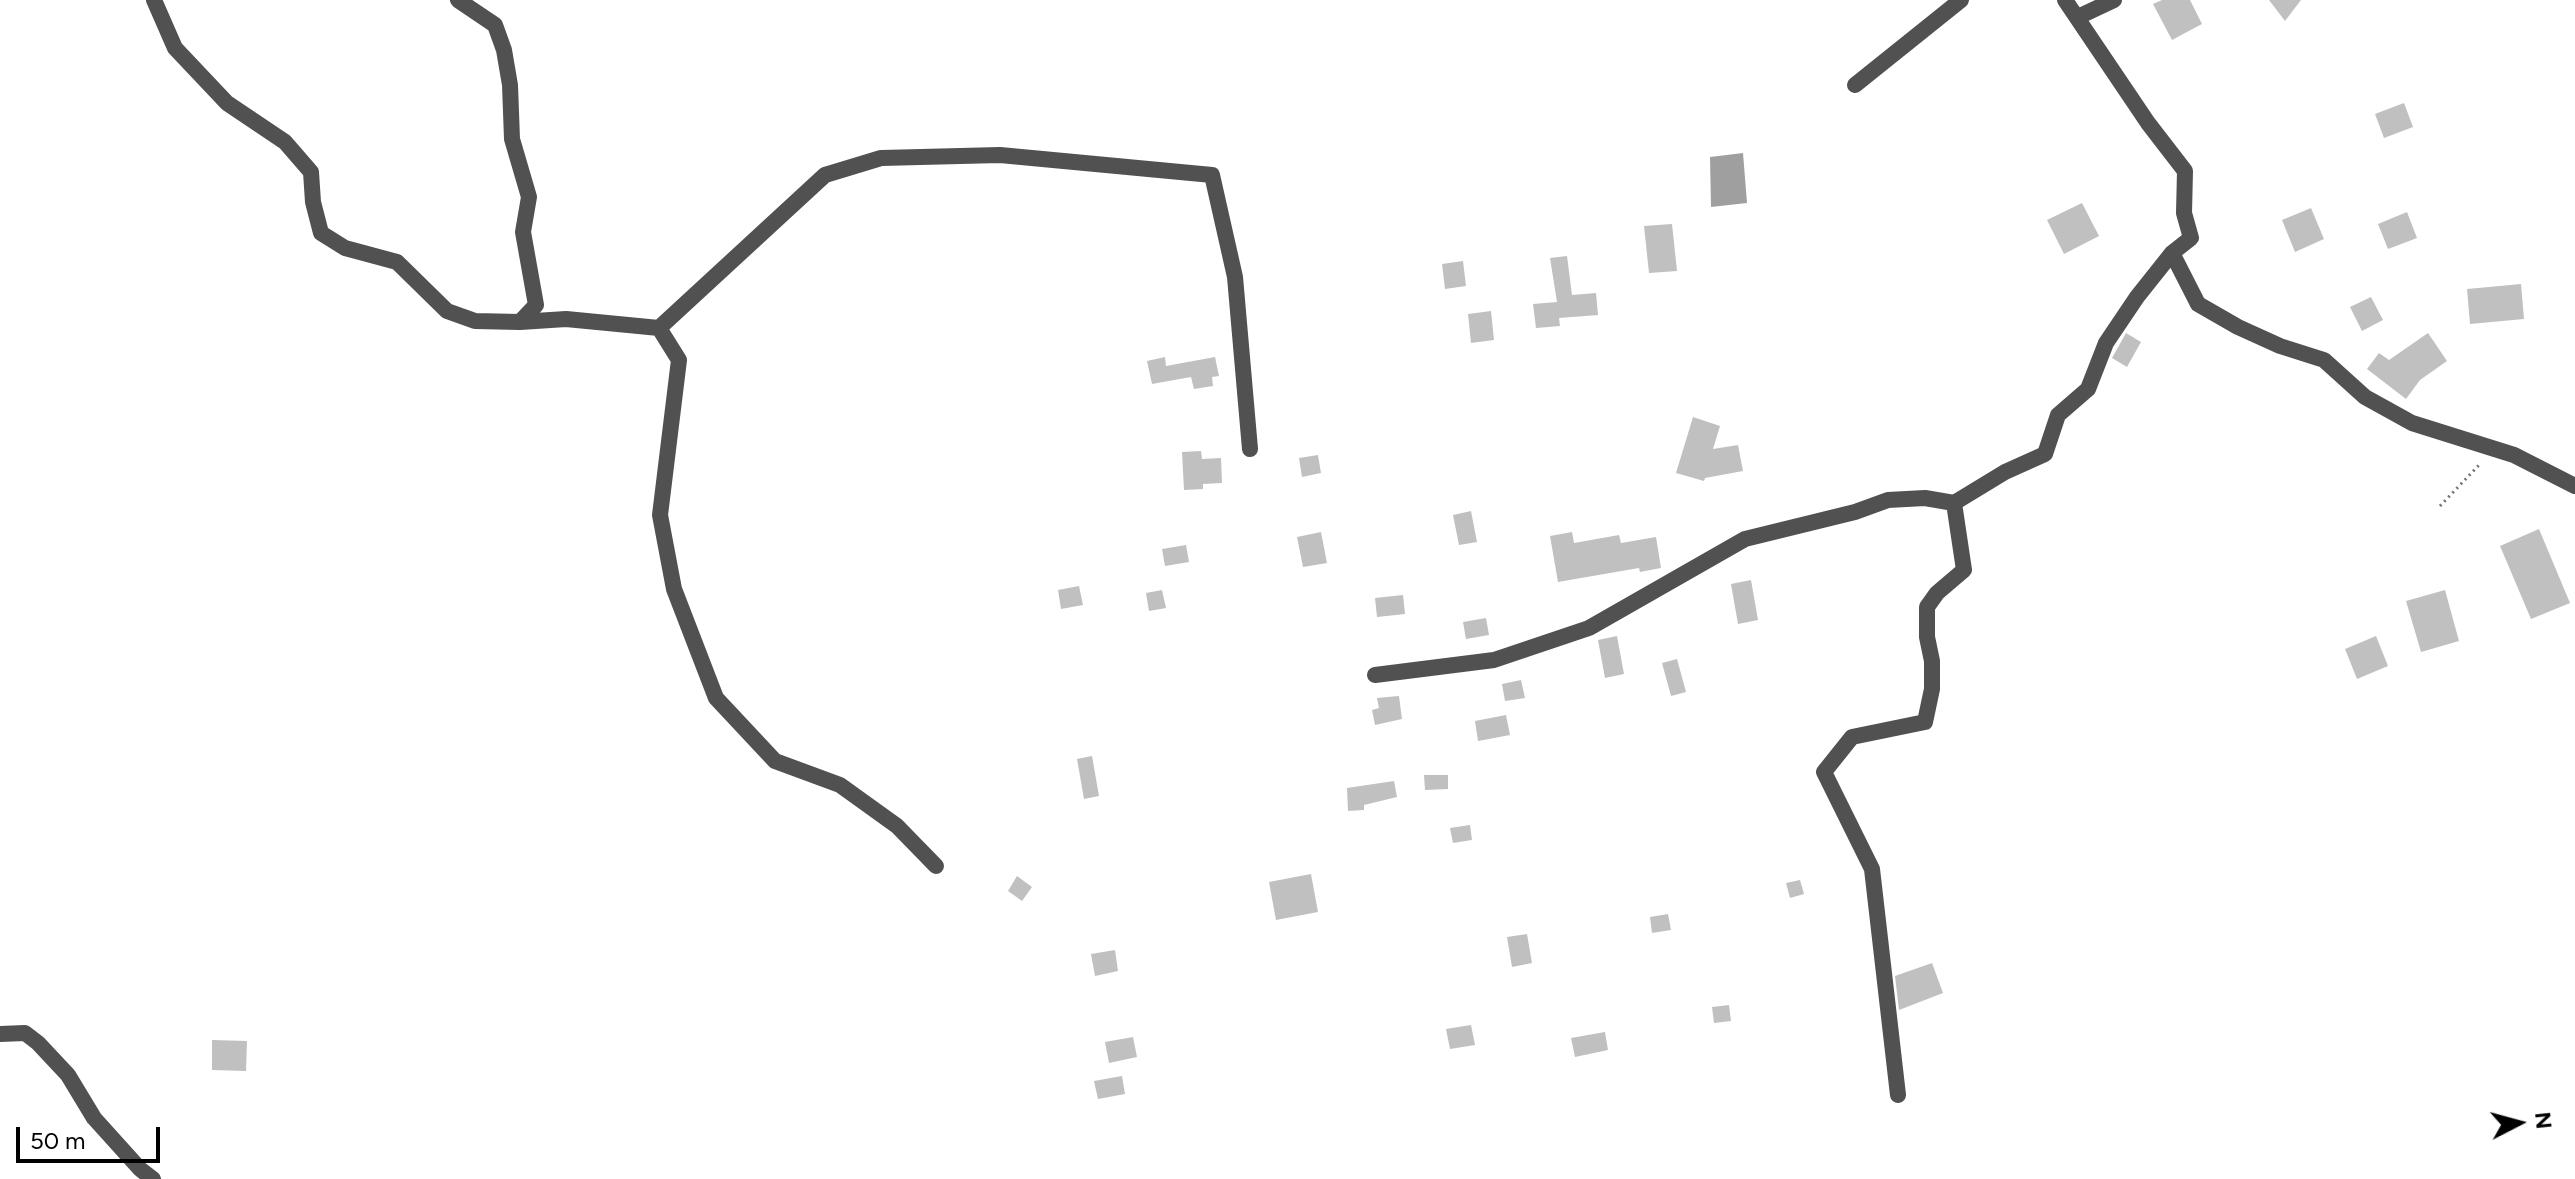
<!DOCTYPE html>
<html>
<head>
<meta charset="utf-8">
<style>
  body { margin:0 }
  #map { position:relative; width:2575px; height:1179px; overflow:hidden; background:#fff; font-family:Figtree,sans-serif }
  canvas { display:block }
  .north { position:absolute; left:2479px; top:1083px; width:80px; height:80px; -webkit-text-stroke:6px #fff; paint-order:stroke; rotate:84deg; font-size:22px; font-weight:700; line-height:32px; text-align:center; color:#000 }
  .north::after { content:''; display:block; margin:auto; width:28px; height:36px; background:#000; clip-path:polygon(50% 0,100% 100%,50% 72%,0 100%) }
  .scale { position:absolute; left:16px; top:1127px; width:144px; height:36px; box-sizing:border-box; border:4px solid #000; border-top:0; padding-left:10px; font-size:24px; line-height:28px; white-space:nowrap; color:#000; -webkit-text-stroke:6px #fff; paint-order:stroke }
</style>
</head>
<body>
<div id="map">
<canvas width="2575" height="1179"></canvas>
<div class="north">N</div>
<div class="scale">50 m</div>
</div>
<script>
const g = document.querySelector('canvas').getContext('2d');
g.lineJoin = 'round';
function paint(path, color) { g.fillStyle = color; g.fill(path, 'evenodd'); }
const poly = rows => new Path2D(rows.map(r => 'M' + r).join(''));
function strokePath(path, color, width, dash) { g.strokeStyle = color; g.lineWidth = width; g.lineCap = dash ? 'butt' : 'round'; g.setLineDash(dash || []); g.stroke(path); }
const water = poly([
  [1743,153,1747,203,1711,207,1710,157]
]);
const building = poly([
  [2162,0,2190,0,2202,24,2172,40,2153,4],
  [2269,0,2301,0,2285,21],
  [2404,103,2413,127,2384,138,2375,114],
  [2082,203,2099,236,2064,254,2047,220],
  [2311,208,2324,239,2295,252,2282,220],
  [2407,212,2417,238,2388,249,2378,224],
  [1672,224,1677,271,1649,273,1644,226],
  [1567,256,1572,295,1596,293,1598,315,1559,318,1560,326,1536,328,1533,304,1557,302,1550,258],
  [1463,261,1466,286,1445,289,1442,264],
  [2521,284,2524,319,2470,324,2467,289],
  [2371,297,2383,320,2362,331,2350,307],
  [1491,311,1494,340,1471,343,1468,314],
  [2126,333,2141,342,2127,367,2112,358],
  [2428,333,2447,361,2420,380,2406,399,2367,369,2379,353,2389,360],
  [1165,357,1166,366,1215,357,1219,376,1212,377,1213,386,1194,389,1191,377,1152,384,1147,361],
  [1693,417,1720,426,1713,449,1738,445,1743,471,1705,478,1704,481,1676,473],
  [1201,451,1202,459,1221,458,1222,483,1203,484,1203,489,1184,490,1182,452],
  [1318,455,1321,473,1302,477,1299,458],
  [1471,511,1477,542,1459,545,1453,515],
  [2539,529,2570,603,2531,619,2500,546],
  [1321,532,1327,563,1303,567,1297,537],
  [1572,532,1574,543,1619,535,1621,543,1656,537,1661,568,1640,572,1639,568,1558,582,1550,536],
  [1186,545,1189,562,1165,566,1162,549],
  [1751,580,1758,620,1738,624,1731,584],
  [1079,586,1083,605,1061,609,1058,590],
  [1162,590,1166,608,1149,611,1146,593],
  [2445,590,2459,641,2421,652,2406,601],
  [1403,595,1405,614,1377,617,1375,598],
  [1486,618,1489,635,1466,639,1463,622],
  [1617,636,1624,674,1605,678,1598,640],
  [2376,636,2388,666,2357,679,2345,649],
  [1677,659,1686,692,1671,696,1662,663],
  [1521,680,1525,698,1505,701,1502,684],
  [1399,696,1402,719,1375,725,1372,710,1379,708,1377,698],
  [1506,715,1510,735,1478,741,1475,721],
  [1092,756,1099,796,1084,799,1077,759],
  [1424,775,1448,775,1448,789,1425,790],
  [1394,781,1397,797,1364,805,1364,810,1348,811,1347,788],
  [1470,825,1472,840,1453,843,1450,828],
  [1311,874,1318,912,1276,920,1269,882],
  [1017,876,1032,887,1022,901,1008,891],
  [1800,880,1804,894,1790,898,1786,883],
  [1668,914,1671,930,1652,933,1650,917],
  [1527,934,1532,963,1512,967,1507,937],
  [1115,950,1118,971,1095,976,1091,954],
  [1932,963,1943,993,1899,1010,1895,976],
  [1729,1005,1731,1021,1714,1023,1712,1007],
  [1471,1025,1475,1045,1450,1049,1446,1029],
  [1605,1032,1608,1050,1575,1057,1571,1038],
  [1133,1037,1137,1057,1109,1063,1105,1042],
  [212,1040,247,1041,246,1071,212,1070],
  [1122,1076,1125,1094,1098,1099,1094,1081]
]);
const path = poly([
  [2440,506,2480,464]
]);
const street = poly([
  [154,0,175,48,227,103,285,142,311,172,313,202,321,233,345,248,397,262,447,311,475,321,520,322,536,305,523,232,529,197,512,139,510,85,504,50,495,25,458,0],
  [2080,16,2114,0],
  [1855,85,1961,0],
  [2172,253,2198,304,2238,327,2280,346,2324,360,2365,397,2412,423,2514,455,2575,486],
  [520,322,566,319,659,328,679,360,660,515,674,589,716,698,775,761,840,785,897,826,936,866],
  [659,328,825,175,881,158,1000,155,1212,175,1235,277,1250,449],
  [1375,675,1494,660,1589,628,1745,539,1855,512,1888,500,1925,498,1954,503,2005,472,2045,454,2058,415,2088,389,2106,343,2137,297,2172,253,2191,238,2184,213,2185,171,2148,123,2065,0],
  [0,1034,25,1033,38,1043,68,1075,94,1118,140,1169,153,1179],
  [1898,1095,1872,869,1824,772,1852,737,1925,722,1932,689,1932,661,1927,637,1927,607,1937,593,1964,570,1954,503]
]);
paint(water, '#9f9f9f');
paint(building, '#c0c0c0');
strokePath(path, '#737373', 3, [2, 4]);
strokePath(street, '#515151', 16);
</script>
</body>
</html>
